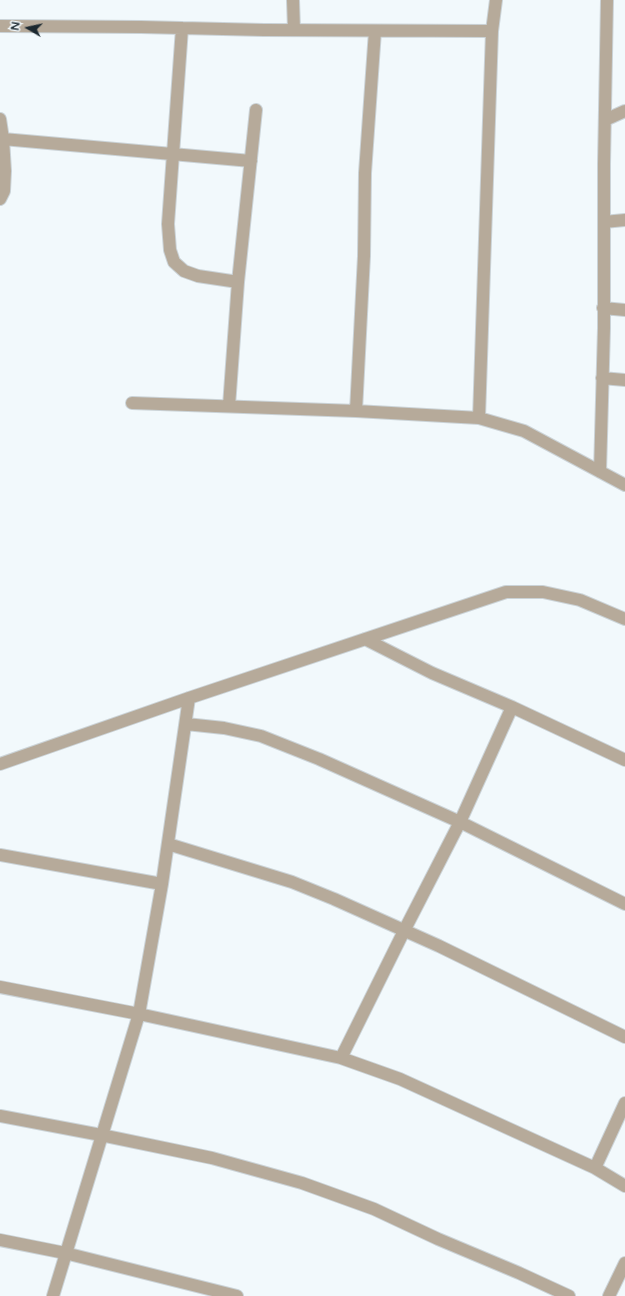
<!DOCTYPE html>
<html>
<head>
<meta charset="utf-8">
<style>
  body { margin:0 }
  #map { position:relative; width:625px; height:1296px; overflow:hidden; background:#f2f9fc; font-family:"Varela Round",sans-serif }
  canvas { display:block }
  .north { position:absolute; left:8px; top:8px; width:40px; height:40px; -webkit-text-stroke:3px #f2f9fc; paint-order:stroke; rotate:279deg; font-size:11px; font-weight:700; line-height:16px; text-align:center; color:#1b282f }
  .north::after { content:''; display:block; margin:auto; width:14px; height:18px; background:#1b282f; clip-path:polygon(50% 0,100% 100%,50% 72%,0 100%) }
</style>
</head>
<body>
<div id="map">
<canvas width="625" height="1296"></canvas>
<div class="north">N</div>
</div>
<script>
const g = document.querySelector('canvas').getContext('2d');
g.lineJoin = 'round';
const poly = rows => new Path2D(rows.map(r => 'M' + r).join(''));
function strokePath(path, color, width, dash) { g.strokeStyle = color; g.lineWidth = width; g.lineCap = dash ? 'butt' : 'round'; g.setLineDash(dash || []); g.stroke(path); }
const street = poly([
  [293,0,294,30],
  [0,26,141,27,264,30,492,31],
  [182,28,168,224,170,250,174,262,184,271,198,276,238,282],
  [0,119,3,139,5,171,4,191,0,199],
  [605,120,625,111],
  [3,139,251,161],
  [604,222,625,220],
  [603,308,625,310],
  [602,378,625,380],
  [132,403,356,411,479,418,524,431,625,485],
  [229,406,238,282,256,110],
  [356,411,364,256,365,173,375,31],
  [479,418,492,31,496,0],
  [600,472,604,328,604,164,607,0],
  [365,639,432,673,512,707,625,760],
  [186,724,224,728,261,736,319,759,460,822,625,904],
  [0,764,189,698,506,592,543,592,580,600,625,619],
  [168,844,292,882,334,899,439,946,625,1037],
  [0,855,162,884],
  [0,987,139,1014,341,1058,400,1079,595,1168,625,1186],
  [341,1058,404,931,460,822,512,707],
  [0,1116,101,1135,212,1158,302,1183,374,1209,438,1239,519,1273,569,1296],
  [595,1168,625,1103],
  [0,1240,65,1253,237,1296],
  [53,1296,139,1014,162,884,189,698],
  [609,1296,625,1263]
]);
strokePath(street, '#cbd3d7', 14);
strokePath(street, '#b6aa9a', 12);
</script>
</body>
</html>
